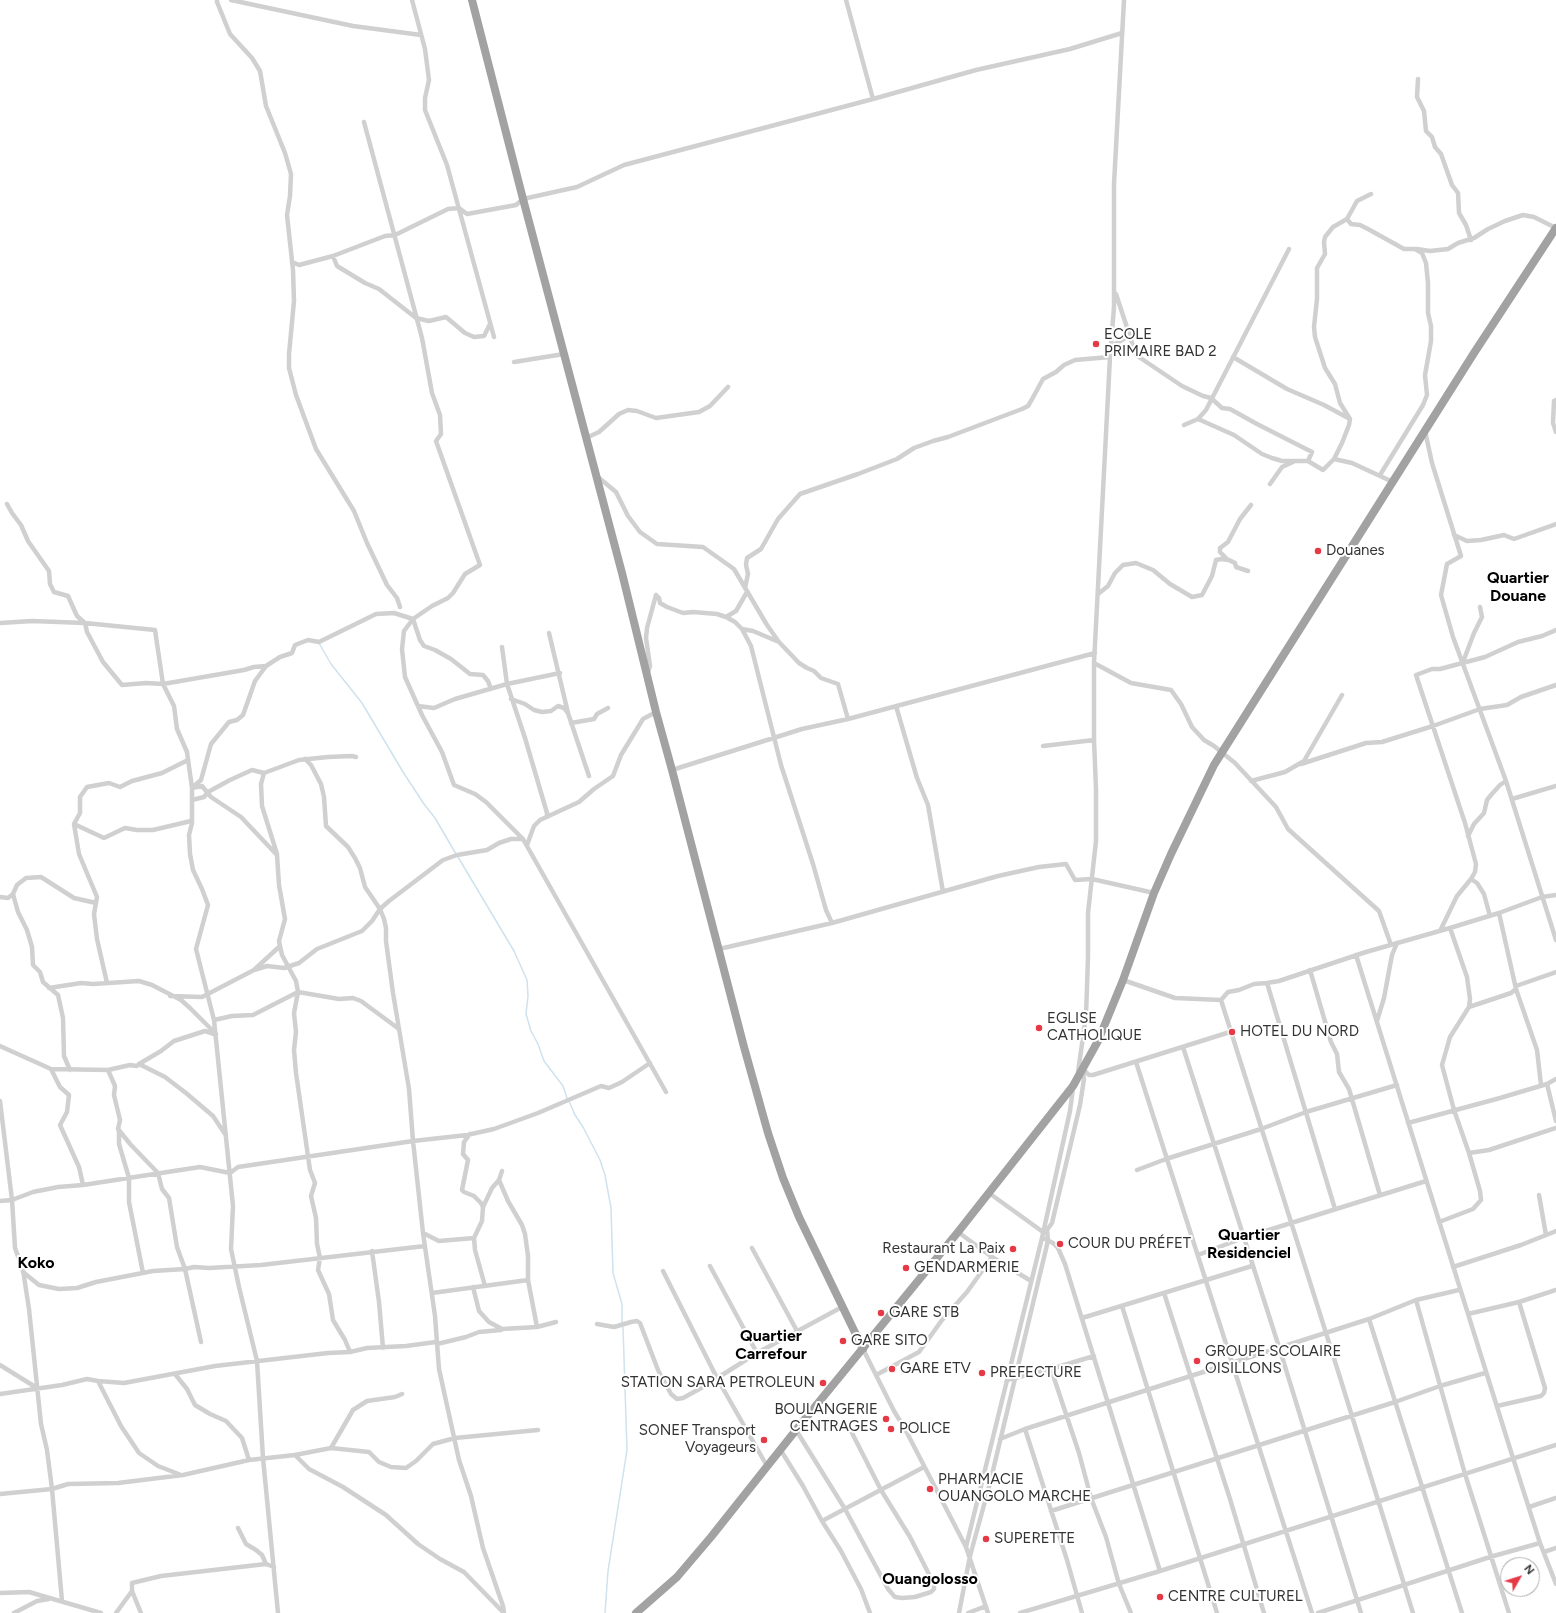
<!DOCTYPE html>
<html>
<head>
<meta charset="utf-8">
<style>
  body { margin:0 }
  #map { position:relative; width:1556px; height:1613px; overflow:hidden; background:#fff; font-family:Figtree,sans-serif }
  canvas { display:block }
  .north { position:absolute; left:1500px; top:1557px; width:40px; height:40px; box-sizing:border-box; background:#fff; border:1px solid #adadad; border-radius:50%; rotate:51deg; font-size:11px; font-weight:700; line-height:16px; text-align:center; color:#333 }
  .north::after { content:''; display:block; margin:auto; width:14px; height:18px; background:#e63946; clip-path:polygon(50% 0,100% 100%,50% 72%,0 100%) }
</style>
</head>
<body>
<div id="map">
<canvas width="1556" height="1613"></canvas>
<div class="north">N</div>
</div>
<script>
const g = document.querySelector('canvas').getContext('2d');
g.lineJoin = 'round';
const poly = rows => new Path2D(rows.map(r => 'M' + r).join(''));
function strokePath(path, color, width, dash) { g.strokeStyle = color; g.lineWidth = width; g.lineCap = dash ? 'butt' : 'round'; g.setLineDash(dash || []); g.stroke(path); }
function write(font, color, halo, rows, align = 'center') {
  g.font = font + ' Figtree,sans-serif'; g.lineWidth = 4; g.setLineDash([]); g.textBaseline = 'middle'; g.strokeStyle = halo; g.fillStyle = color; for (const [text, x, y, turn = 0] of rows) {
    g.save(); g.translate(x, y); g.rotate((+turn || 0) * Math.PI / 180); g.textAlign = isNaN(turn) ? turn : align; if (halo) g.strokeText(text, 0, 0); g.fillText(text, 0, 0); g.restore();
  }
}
const stream = poly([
  [319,643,331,664,362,703,403,772,424,804,435,818,456,854],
  [458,857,514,951,527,980,528,996,526,1014,531,1031,538,1044,544,1061,563,1086,567,1098],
  [569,1101,575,1115,583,1127,600,1160,605,1175,611,1208,613,1273,622,1304,622,1323],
  [605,1613,608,1571,627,1450,623,1327]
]);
const minor = poly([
  [217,0,217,2,230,34,252,58,260,71,266,106,285,153,291,174,290,196,287,215,293,270,294,301,289,354,289,368,296,395,316,449,354,511,367,543,387,585,397,598,400,607],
  [231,0,353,26,421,35],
  [412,0,425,49,429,80,425,98,425,110,447,165,494,337],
  [846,0,873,99],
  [1418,79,1417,97,1424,111,1426,131,1432,137,1435,147,1441,154,1452,185,1458,193,1459,213,1466,225,1471,240],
  [364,122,422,338,432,393,440,415,441,434,436,441,480,565,465,574,453,593,448,598,432,606,413,619,404,631,402,649,405,677,422,715,442,752,454,785,475,794,486,802,523,839,666,1092],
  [1347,219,1351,224,1360,225,1368,229,1404,249,1417,249,1430,251,1448,249,1458,243,1474,238,1488,229,1505,221,1523,215,1534,217,1556,228],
  [333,256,337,266,365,283,379,289,416,318,429,321,446,317,465,333,474,337,484,336,490,324],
  [292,262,299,265,333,256,385,236,395,235,448,209,459,208,467,214,516,205,523,199,577,187,624,165,873,99,976,70,1070,49,1122,33],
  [1116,294,1136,355,1182,386,1203,396,1211,398,1222,408,1230,409,1257,424,1312,452,1308,461],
  [1112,346,1130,335],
  [1233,357,1287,389,1324,405,1350,419],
  [514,362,564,354],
  [1556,400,1554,401,1553,423,1556,432],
  [1198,419,1234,435,1262,454,1272,458,1282,461,1308,461,1323,470,1334,459,1352,463,1393,482],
  [1184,425,1198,419,1206,410,1289,249],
  [1425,431,1432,463,1461,556,1447,564,1441,595,1453,637,1506,781,1556,940],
  [586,438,599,432,619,414,628,410,637,411,656,418,699,412,710,406,728,387],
  [1334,459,1342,443,1349,425,1350,419,1340,403,1335,384,1325,368,1315,337,1314,327,1317,299,1317,268,1325,254,1324,242,1325,237,1333,227,1347,219,1357,201,1371,194],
  [1380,475,1423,405,1427,395,1425,375,1431,341,1431,326,1428,313,1428,283,1426,263,1422,253,1415,249],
  [598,477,616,492,628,516,640,532,657,544,703,547,734,569,767,625,779,642],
  [1270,484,1282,467,1293,462],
  [7,504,12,513,21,525,28,541,49,571,50,584,54,592,68,596,77,616,85,623,87,632,103,662,122,685,146,683,163,684,244,670,254,667,266,666],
  [1454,535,1467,541,1481,540,1504,535,1514,539,1556,524],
  [1228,560,1220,552,1220,548,1228,542,1240,519,1251,505],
  [745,588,748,574,746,565,747,558,761,549,778,519,800,494,858,474,897,459,914,448,933,441,948,437,1022,409,1028,406,1031,401,1043,379,1056,372,1064,365,1075,360,1110,357],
  [1098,594,1108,586,1115,573,1123,565,1136,563,1153,570,1170,584,1192,597,1202,595,1212,576,1216,560,1221,559,1229,560,1235,563,1236,567,1248,571],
  [656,595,659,598,660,603,667,607,683,613,693,612,717,614,726,617,735,622,742,629,753,631,779,642,799,663,807,668,814,671,821,678,838,684,848,719],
  [726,617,736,611,747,592],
  [413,619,420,640,424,646,435,650,451,659,470,674,483,675,488,681,491,689],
  [0,623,32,621,85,623,155,630,163,684,174,706,177,729,187,752,192,788,202,786,211,797,241,817,277,855,279,885,285,919,279,941,280,946,282,955,296,981,298,992,294,1013,296,1032,294,1050,296,1073,310,1170,315,1183,311,1196,316,1218,317,1244,320,1258,318,1270,329,1294,333,1320,345,1340,350,1352,367,1348,406,1346,436,1342],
  [742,629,751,646,781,765,813,864,826,910,832,923],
  [549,633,568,713,589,776],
  [502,647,507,684,525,738,547,813,547,817],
  [1463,662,1474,633,1482,617,1480,607],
  [1094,663,1131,683,1171,690,1181,704,1192,727,1204,740,1214,746,1235,763,1276,807,1288,829,1379,911,1391,945],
  [648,672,650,666,646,638,647,628,656,595],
  [511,699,525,704,534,710,542,712,551,711,558,706,564,708,567,712],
  [418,706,434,708,455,699,507,684,560,673],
  [896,706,917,778,928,805,943,892],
  [571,723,594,719,597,714,608,708],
  [1043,746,1094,740],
  [305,759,311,765,321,784,324,797,326,826,348,847,355,858,360,868,365,887,380,909,384,919,386,928,386,941,393,993,409,1089,413,1141,467,1135,494,1129,538,1113,601,1086,609,1088,622,1082,650,1063],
  [1301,764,1366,743,1382,742,1433,726,1480,709,1507,705,1521,697,1556,685],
  [672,770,802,729,848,719,1095,653],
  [1251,781,1285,772,1304,761,1342,695],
  [1512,799,1556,786],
  [192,800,204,797,208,792,230,780,252,770,264,773],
  [74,824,104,838,125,828,137,830,153,830,191,821],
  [1468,836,1474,824,1484,813,1487,800,1491,795,1500,785,1506,781],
  [527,845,534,826,540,820,579,802,594,789,613,776,621,755,643,719,656,712],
  [277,854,262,806,261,784,264,773,299,760,328,757,352,756,356,757],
  [1471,879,1477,883,1484,894,1490,916],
  [0,897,8,898,13,894],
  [1450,928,1467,977,1470,999,1469,1007,1450,1037,1442,1065,1454,1110,1469,1153],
  [1440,931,1457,896,1471,879,1475,872,1476,864,1465,823,1416,675,1432,669,1440,669,1485,657,1518,642,1542,636,1556,630],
  [719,949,832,923,998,876,1039,867,1066,864,1075,880,1092,879,1154,893],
  [1356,955,1513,1458,1540,1543,1556,1584],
  [255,969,280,946],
  [1310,970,1331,1042,1337,1054,1339,1072,1349,1089,1380,1195],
  [1123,980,1175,998,1221,1000],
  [107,983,97,939,94,914,97,897,79,854,74,824,80,813,80,797,87,787,109,783,120,787,132,781,162,773,188,760],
  [1267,983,1335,1209],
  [1516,986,1556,972],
  [49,988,81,983,93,984,139,981,152,985,181,1000,190,1008,216,1034],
  [1516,989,1537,1050,1541,1085],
  [170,996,202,997,254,970,267,966,284,968,299,963,317,949,362,931,372,921,380,909,389,901,443,860,457,855,487,850,499,843,511,839,523,839],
  [1469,1007,1511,993,1516,989,1499,913],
  [214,1020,232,1016,253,1015,298,992,339,999,353,998,361,1001,399,1029],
  [1377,1021,1384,998,1392,955,1397,943],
  [0,1046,51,1069,108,1070,130,1065,137,1066,139,1064,165,1077,186,1093,213,1116,225,1134],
  [1183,1047,1279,1347,1361,1613],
  [1136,1062,1312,1613],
  [139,1064,161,1051,174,1041,205,1031,214,1034],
  [51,1069,60,1087,69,1095,67,1112,60,1125,79,1167,83,1185],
  [1083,1069,1089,1075,1093,1075,1230,1032],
  [70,1070,64,1056,63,1018,58,995,43,982,40,972,33,965,32,947,27,930,18,912,13,894,17,885,26,878,41,877,74,898,96,903],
  [108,1070,115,1086,114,1095,120,1120,118,1129,131,1145,158,1173,162,1189,169,1198,177,1247,185,1269,201,1342],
  [1078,1072,1086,1016,1088,957,1088,913,1096,841,1096,789,1094,740,1094,663,1110,357,1114,307,1114,184,1124,0],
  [1547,1084,1556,1121],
  [0,1101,12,1200,33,1192,58,1187,83,1185,200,1167,230,1173,238,1167,413,1141,423,1233,435,1316,439,1369,459,1460,471,1496,483,1548,503,1606,504,1613],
  [1408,1123,1500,1098,1547,1084,1556,1079],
  [119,1130,119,1144,129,1178,129,1202,143,1273],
  [470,1134,464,1142,463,1154,468,1160,462,1190,464,1192,474,1196,481,1203,483,1207],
  [1137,1170,1166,1159,1261,1129,1306,1112,1397,1085],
  [502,1171,499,1180,508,1201,522,1225,525,1234,528,1256,528,1280,537,1327],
  [989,1193,1043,1232],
  [1539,1195,1546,1235],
  [0,1201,12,1200,15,1248,23,1270,29,1309,41,1424,47,1450,52,1489,62,1601],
  [1439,1222,1473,1209,1481,1200,1480,1191,1469,1153,1489,1150,1556,1128],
  [958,1232,992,1257,1031,1281],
  [423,1233,439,1241,474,1238],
  [1045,1239,1053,1243,1058,1248,1065,1264,1160,1571],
  [752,1248,797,1331],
  [372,1251,379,1302,383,1348],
  [1198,1255,1243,1238,1426,1181],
  [710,1266,757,1353],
  [1453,1267,1521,1245,1556,1231],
  [663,1271,717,1378,767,1466],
  [23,1272,39,1285,59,1289,77,1288,96,1282,153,1271,185,1269,194,1267,209,1268,261,1265,425,1246],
  [485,1286,475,1250,474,1238,482,1221,483,1207,492,1188,499,1180],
  [473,1287,479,1311,489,1322,502,1329,537,1327,556,1322],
  [432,1293,528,1280],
  [1164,1293,1230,1499,1264,1613],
  [1416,1300,1465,1474,1509,1613],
  [1122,1306,1217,1613],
  [1468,1314,1519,1302,1556,1290],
  [1082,1318,1252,1266],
  [1369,1319,1462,1613],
  [597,1324,614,1327,631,1322,637,1321,640,1323,658,1370,671,1394,677,1399,683,1398,703,1387,757,1353,842,1307],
  [437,1344,466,1337,479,1332,501,1330],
  [863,1349,894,1411,905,1429,966,1547,988,1613],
  [0,1365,37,1388],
  [1051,1369,1079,1453,1091,1498,1106,1537,1119,1584,1131,1613],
  [175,1374,187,1389,195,1405,210,1414,226,1421,242,1438,249,1460],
  [876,1375,919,1352,942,1320,967,1292,992,1257],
  [1007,1380,1051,1369,1094,1356],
  [98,1381,124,1383,215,1366,328,1353,350,1352],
  [0,1394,62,1385,87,1379,98,1381,121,1426,139,1453,158,1466,181,1475],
  [1497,1406,1541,1396,1544,1393,1545,1388,1519,1302],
  [1025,1429,1067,1560,1082,1613],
  [796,1430,845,1509,888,1589,895,1597,902,1598,915,1597,931,1592,934,1589,934,1584,910,1537,881,1490,851,1431],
  [1000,1439,1025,1429,1369,1319,1416,1300,1459,1290],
  [331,1448,353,1410,367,1401,395,1397,402,1394],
  [780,1449,803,1486,822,1521,841,1551,861,1589,870,1613],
  [295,1455,309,1469,343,1487,386,1515,418,1544,440,1559,464,1572,503,1612],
  [0,1494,52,1489,68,1484,118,1483,183,1475,249,1460,295,1455,331,1448,369,1452,379,1462,391,1467,406,1468,416,1461,433,1444,455,1438,538,1430],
  [1529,1507,1556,1498],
  [1051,1511,1395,1402,1440,1386,1485,1373],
  [822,1521,924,1467],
  [238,1528,246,1544,256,1550,262,1555,266,1564],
  [966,1547,1042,1238,1070,1111,1073,1088],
  [1544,1552,1556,1548],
  [132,1591,141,1613],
  [0,1593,29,1592,101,1613],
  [14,1613,37,1601,49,1599],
  [116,1613,132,1591,132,1583,161,1576,266,1564,274,1567],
  [278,1613,263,1458,257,1361,239,1287,231,1249,233,1206,214,1020,196,949,208,905,202,889,193,870,190,854,189,835,192,823,192,788,201,780,211,744,229,722,237,720,243,715,255,681,266,666,280,657,292,653,295,645,308,640,319,642,376,614,394,613,413,619],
  [959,1613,970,1556,990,1483,1046,1249,1048,1240,1047,1230,1052,1223,1080,1105,1084,1079,1083,1071],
  [968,1613,986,1606],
  [1020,1613,1160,1571,1556,1445],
  [1318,1613,1490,1557,1540,1543],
  [1413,1613,1338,1371,1221,1000,1228,992,1239,990,1254,984,1267,983,1279,981,1366,952,1450,928,1499,913,1542,897,1556,895]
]);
const trunk = poly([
  [472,0,523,199,622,573,656,712,672,770,744,1047,768,1133,783,1178,799,1217,863,1349],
  [636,1613,677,1577,711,1537,796,1430,958,1232,1073,1086,1098,1041,1123,980,1154,893,1171,854,1214,765,1474,353,1556,228]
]);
const markers = [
  [1096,344,4,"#e63946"],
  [1318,551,4,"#e63946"],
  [1039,1028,4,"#e63946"],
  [1232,1032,4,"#e63946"],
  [1060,1244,4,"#e63946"],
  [1013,1249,4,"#e63946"],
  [906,1268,4,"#e63946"],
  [881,1313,4,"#e63946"],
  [843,1341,4,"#e63946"],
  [1197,1361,4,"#e63946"],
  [892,1369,4,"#e63946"],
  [982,1373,4,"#e63946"],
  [823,1383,4,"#e63946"],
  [886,1419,4,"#e63946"],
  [891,1429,4,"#e63946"],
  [764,1440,4,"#e63946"],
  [930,1489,4,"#e63946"],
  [986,1539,4,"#e63946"],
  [1160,1597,4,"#e63946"]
];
const poiNames = [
  ["ECOLE",1104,335],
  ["PRIMAIRE BAD 2",1104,352],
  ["Douanes",1326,551],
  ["EGLISE",1047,1019],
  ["CATHOLIQUE",1047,1036],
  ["HOTEL DU NORD",1240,1032],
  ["COUR DU PRÉFET",1068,1244],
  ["Restaurant La Paix",1005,1249,"right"],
  ["GENDARMERIE",914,1268],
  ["GARE STB",889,1313],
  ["GARE SITO",851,1341],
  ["GROUPE SCOLAIRE",1205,1352],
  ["OISILLONS",1205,1369],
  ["GARE ETV",900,1369],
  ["PREFECTURE",990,1373],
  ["STATION SARA PETROLEUN",815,1383,"right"],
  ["BOULANGERIE",878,1410,"right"],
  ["CENTRAGES",878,1427,"right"],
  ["POLICE",899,1429],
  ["SONEF Transport",756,1431,"right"],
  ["Voyageurs",756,1448,"right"],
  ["PHARMACIE",938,1480],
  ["OUANGOLO MARCHE",938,1497],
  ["SUPERETTE",994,1539],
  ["CENTRE CULTUREL",1168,1597]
];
const neighbourhoodNames = [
  ["Quartier",1518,578],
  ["Douane",1518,596],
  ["Quartier",1249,1235],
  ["Residenciel",1249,1253],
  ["Koko",36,1263],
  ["Quartier",771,1336],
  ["Carrefour",771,1354],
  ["Ouangolosso",930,1579]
];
strokePath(stream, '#cfe2ee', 1.5);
strokePath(minor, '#d0d0d0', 4.5);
strokePath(trunk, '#a2a2a2', 8);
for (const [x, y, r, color] of markers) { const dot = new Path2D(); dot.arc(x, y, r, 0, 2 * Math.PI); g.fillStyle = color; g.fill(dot); strokePath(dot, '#fff', 1.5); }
write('15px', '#333', '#fff', poiNames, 'left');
write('bold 16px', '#000', '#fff', neighbourhoodNames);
</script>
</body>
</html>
